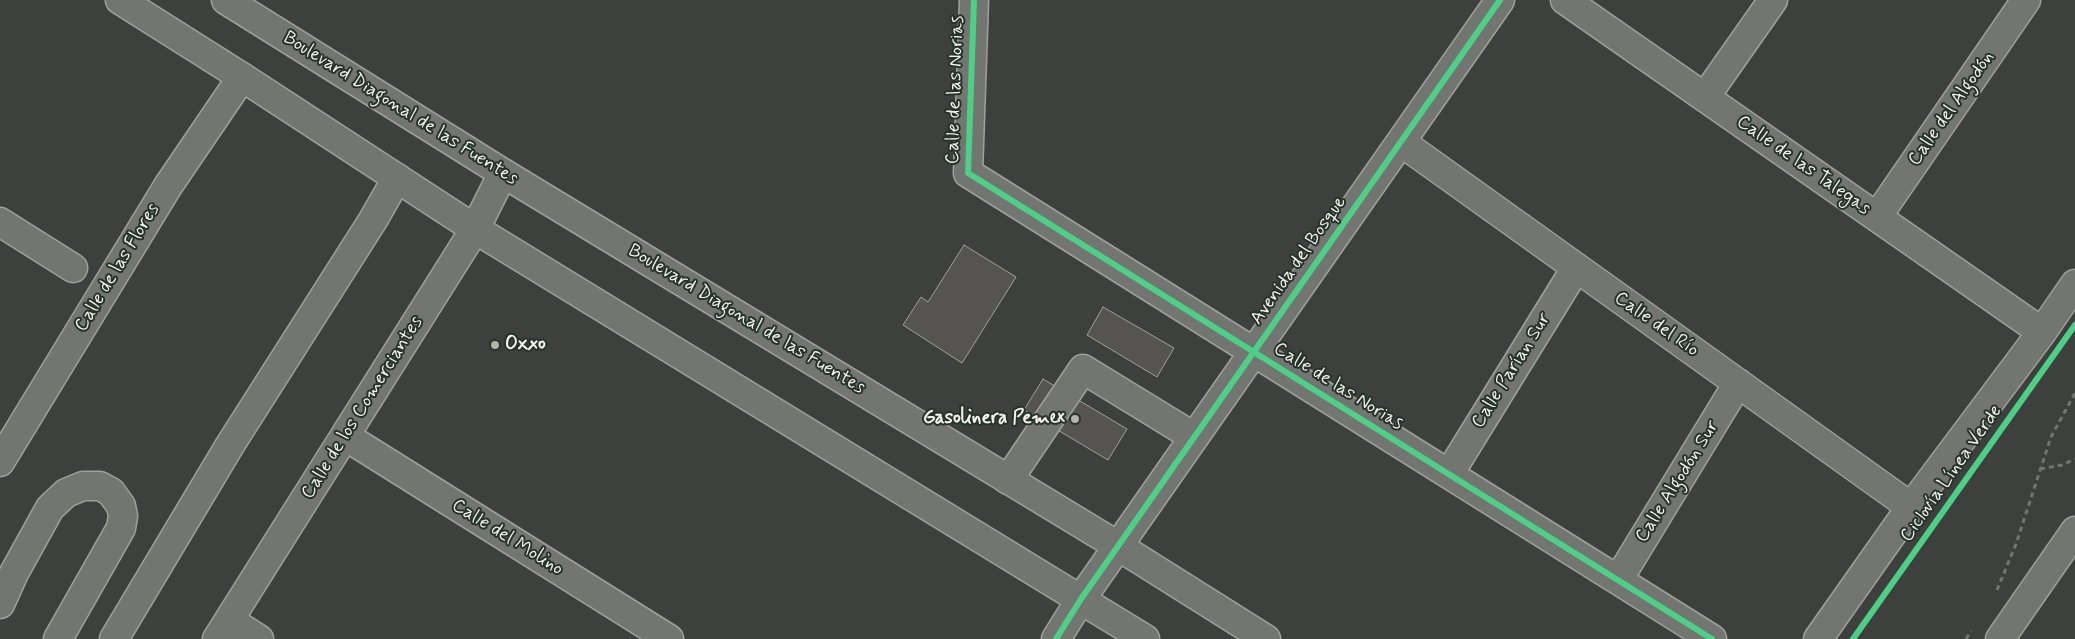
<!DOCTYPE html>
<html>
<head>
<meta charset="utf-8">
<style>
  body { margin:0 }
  canvas { display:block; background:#3d403c }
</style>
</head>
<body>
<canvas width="2075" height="639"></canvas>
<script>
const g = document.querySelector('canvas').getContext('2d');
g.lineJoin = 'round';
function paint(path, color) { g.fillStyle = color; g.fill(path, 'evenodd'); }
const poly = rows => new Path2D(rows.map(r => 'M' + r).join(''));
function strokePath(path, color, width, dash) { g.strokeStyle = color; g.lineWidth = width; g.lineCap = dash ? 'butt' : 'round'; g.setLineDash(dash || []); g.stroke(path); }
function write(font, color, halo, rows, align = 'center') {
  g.font = font + ' Mynerve,sans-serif'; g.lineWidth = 4; g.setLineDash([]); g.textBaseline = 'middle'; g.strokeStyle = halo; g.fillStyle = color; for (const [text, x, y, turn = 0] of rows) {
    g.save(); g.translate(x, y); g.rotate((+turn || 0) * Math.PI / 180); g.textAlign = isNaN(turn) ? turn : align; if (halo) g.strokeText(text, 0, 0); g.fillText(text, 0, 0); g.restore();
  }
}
const building = poly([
  [964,245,1016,277,962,363,903,325,921,297,928,302,964,245],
  [1103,307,1174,348,1157,377,1087,335,1103,307],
  [1043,379,1127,429,1108,460,1024,410,1043,379]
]);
const path = poly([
  [2040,469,2062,465,2075,459],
  [1997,590,2016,544,2051,437,2075,393],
  [1966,639,1971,631]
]);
const minor = poly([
  [974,0,968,173,1712,639],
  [1565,0,2042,332],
  [1705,97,1773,0],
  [1401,142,1911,507],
  [1877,217,2026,0],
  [0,222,73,268],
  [345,436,669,639],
  [0,462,168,186,242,77],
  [1449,474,1576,268],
  [1008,480,1083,369,1194,437],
  [1618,580,1738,383],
  [0,604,14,573,50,508,66,493,83,486,100,486,111,492,121,506,123,516,121,528,58,639],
  [229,620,259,639],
  [114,639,230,445,373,220,397,178],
  [217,639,475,229,503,173],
  [1056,639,1081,599,1500,0],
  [1818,639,1911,507,2042,332,2075,284],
  [2000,639,2075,531]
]);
const major = poly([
  [120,0,242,77,475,229,1145,639],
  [226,0,503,173,1118,546,1266,639]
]);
const cycleway = poly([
  [974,0,968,173,1712,639],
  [1056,639,1081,599,1500,0],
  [1853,639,2075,325]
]);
const markers = [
  [495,345,5,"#b4b3ac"],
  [1075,419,5,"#b4b3ac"]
];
const streetNames = [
  ["Calle de las Norias",956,90,-88],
  ["Boulevard Diagonal de las Fuentes",400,109,32],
  ["Calle del Algodón",1952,109,-55],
  ["Calle de las Talegas",1803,166,35],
  ["Avenida del Bosque",1299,261,-55],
  ["Calle de las Flores",118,268,-59],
  ["Boulevard Diagonal de las Fuentes",746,320,31],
  ["Calle del Río",1656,325,35],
  ["Calle Parían Sur",1512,371,-58],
  ["Calle de las Norias",1338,387,32],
  ["Calle de los Comerciantes",363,408,-58],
  ["Ciclovía Línea Verde",1952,474,-55],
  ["Calle Algodón Sur",1678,482,-58],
  ["Calle del Molino",507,538,32]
];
const poiNames = [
  ["Oxxo",505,345],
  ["Gasolinera Pemex",1065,419,"right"]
];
paint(building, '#555450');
strokePath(building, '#9fa09d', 1);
strokePath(minor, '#9fa09d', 31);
strokePath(major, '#9fa09d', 31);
strokePath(path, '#717471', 3, [5, 4]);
strokePath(minor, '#737570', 28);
strokePath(major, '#737570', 28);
strokePath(cycleway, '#4dcf88', 6);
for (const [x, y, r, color] of markers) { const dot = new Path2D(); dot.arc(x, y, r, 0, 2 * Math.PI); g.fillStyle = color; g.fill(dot); strokePath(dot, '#26332d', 2); }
write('19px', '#f4f1e8', '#26332d', streetNames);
write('bold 19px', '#f4f1e8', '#26332d', poiNames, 'left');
</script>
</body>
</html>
